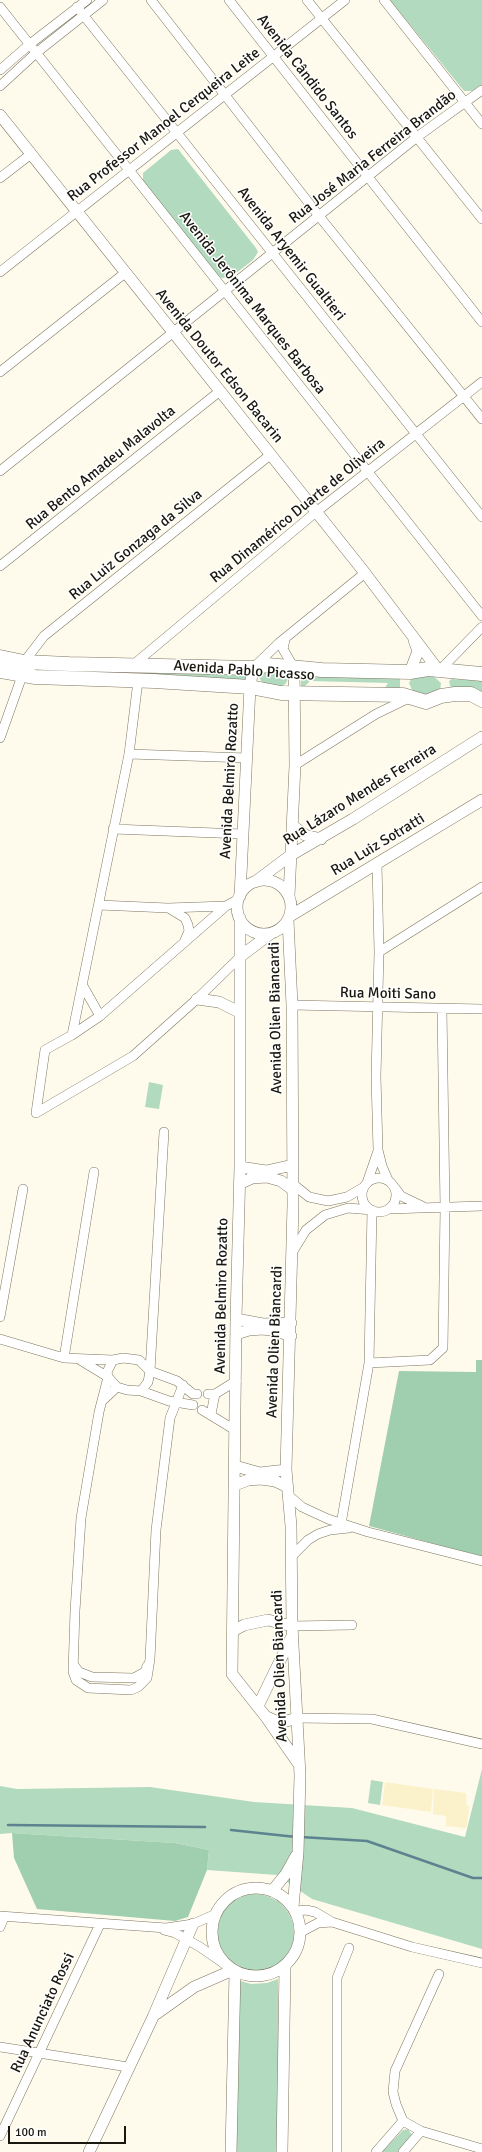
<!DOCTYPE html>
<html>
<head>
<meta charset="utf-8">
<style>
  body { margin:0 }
  #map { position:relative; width:482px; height:2152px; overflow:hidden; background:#fffbec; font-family:Signika,sans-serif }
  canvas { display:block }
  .scale { position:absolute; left:8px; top:2126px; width:118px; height:18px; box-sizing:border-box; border:2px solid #19170e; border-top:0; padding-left:5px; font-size:12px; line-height:14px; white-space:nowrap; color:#19170e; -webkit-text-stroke:3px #fff; paint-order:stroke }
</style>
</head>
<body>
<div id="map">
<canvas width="482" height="2152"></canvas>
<div class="scale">100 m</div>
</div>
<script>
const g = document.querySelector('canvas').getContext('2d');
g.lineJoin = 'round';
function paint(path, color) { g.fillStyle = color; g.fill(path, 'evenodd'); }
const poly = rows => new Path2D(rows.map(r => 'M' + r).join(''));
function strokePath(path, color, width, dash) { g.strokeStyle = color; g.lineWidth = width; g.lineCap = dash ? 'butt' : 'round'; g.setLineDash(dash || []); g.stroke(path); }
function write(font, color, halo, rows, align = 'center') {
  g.font = font + ' Signika,sans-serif'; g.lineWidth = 3; g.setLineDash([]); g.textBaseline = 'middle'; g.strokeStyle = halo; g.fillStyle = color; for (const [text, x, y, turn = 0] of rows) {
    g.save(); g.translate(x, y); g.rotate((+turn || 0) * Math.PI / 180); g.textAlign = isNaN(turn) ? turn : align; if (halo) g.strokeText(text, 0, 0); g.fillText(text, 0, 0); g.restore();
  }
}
const green = poly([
  [390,0,482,0,482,85,473,91,464,91],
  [178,149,256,248,258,252,253,260,231,277,222,278,217,275,143,182,143,173,171,150],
  [32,669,250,672,249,682,32,672],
  [266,671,285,672,288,679,286,683,282,687,264,685,258,676],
  [301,673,400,677,400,690,384,689,388,683,310,681,303,688,301,685],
  [431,674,441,683,440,690,431,697,413,692,409,683,412,678],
  [452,679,482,681,482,691,451,689,449,681],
  [149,1082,163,1085,159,1109,145,1107],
  [482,1769,482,1949,312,1899,277,1875,207,1870,209,1850,175,1843,12,1833,0,1834,0,1786,17,1789,150,1787,254,1802,352,1808,465,1837],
  [371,1780,383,1782,380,1805,368,1803],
  '216 1933a39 39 0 1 1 78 0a39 39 0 1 1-78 0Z',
  [278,1979,279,2152,236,2152,237,1980,251,1984,267,1983],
  [408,2129,412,2135,398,2152,382,2152,403,2130]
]);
const forest = poly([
  [476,1360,482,1360,482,1557,369,1526,399,1371,476,1372],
  [12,1833,175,1843,209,1850,207,1870,188,1917,175,1921,37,1909,14,1858]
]);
const sand = poly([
  [385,1782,433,1789,431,1812,382,1805],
  [434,1789,466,1793,467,1806,469,1806,467,1827,465,1828,446,1826,446,1816,433,1814]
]);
const stream = poly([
  [8,1825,205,1827],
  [231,1830,296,1837],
  [301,1837,367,1841,473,1878,482,1878]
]);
const minor = poly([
  [151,0,319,216,482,419],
  [229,0,482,322],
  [307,0,482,219],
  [384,0,482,124],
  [0,7,482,616],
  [77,7,482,517],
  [0,70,30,44,87,0],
  [0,86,36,53,103,0],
  [0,178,31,154],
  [0,272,345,0],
  [0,372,125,273],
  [0,471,417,137,482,90],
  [0,566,220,391],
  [285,640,283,649,294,668],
  [133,665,316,512,482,382],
  [254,667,279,643,365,573],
  [439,671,482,627],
  [0,738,22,676,24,662,44,636,270,455],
  [129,754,247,758],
  [295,765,376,714,409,698],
  [113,829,242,834],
  [377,863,379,952,376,1077,378,1150,382,1166,388,1180],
  [99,905,168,908,226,906],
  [170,909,185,918,188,925,189,931,185,940],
  [379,952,482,887],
  [83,986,100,1016],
  [292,1005,482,1009],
  [72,1035,129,754,138,681],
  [36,1113,45,1050,72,1035,100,1016,226,906,239,899],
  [36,1113,133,1056,197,999,241,956],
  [164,1132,150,1371,177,1381,193,1394,197,1394],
  '362 1195a17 17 0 1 1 34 0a17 17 0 1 1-34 0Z',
  [367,1183,378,1151],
  [293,1184,309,1197,328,1201,347,1197,364,1187],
  [395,1188,401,1196,422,1206],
  [389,1209,482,1206],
  [292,1253,306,1230,325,1215,348,1208,372,1210,369,1363,341,1524],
  [0,1317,23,1189],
  [0,1339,64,1358,113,1360],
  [64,1358,94,1172],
  [80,1360,108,1377,117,1387,127,1390,141,1391,148,1382,150,1371,139,1360,123,1358,113,1360,107,1372,108,1377,99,1412,81,1518,75,1611,73,1672,76,1680,88,1688,131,1690,138,1687,147,1678,150,1659,156,1530,170,1418,183,1385],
  [369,1363,430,1360,443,1348,445,1208,442,1009],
  [141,1391,169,1401,193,1405],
  [208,1394,215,1394,236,1381],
  [102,1401,117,1387],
  [202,1410,235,1430],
  [211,1414,215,1394],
  [288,1495,302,1507,328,1519,368,1532,482,1561],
  [291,1557,308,1540,318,1534,330,1530,349,1528],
  [292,1626,352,1625],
  [73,1664,79,1672,92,1677,134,1678,145,1672,147,1666],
  [297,1718,372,1719,482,1744],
  [296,1911,306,1910,315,1912,332,1922,412,1947,482,1963],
  [0,1916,166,1928,193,1924,216,1914],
  [0,1927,4,1917],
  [164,1930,175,1933,200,1947,226,1965],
  [301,1932,318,1923,332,1922],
  [439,1974,395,2071,393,2092,396,2104,403,2121,421,2131,482,2149],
  [0,2047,128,2067],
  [0,2136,100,1924],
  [337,2152,337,1978,349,1948],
  [376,2152,403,2121],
  [403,2152,421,2131]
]);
const tertiary = poly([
  [0,115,365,573,439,671],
  [410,672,418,651,414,640],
  [293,826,305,835,321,839],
  '237 907a27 27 0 1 1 54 0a27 27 0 1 1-54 0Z',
  [255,882,291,855,353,819,482,737],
  [240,896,250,687,253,668],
  [289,896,295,765,294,668],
  [290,916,482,800],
  [240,918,240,1167,236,1319,232,1674,266,1717,298,1763],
  [288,920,292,1005,293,1205,286,1470,291,1526,292,1626,300,1775,298,1852,293,1907],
  [241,956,270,934],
  [197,999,219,1002,239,1012],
  [240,1167,266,1171,293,1165],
  [239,1184,252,1178,267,1177,281,1181,293,1190],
  [236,1319,263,1324,291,1323],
  [236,1334,249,1330,263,1329,277,1331,291,1336],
  [235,1466,260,1473,286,1470],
  [235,1485,248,1480,261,1479,275,1481,288,1487],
  [233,1631,244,1625,268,1620,292,1626],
  [258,1706,292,1636],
  [267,1717,280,1723,297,1718],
  '212 1932a44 44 0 1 1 88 0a44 44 0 1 1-88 0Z',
  [272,1891,286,1874,296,1856],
  [156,2014,194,1987,233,1970],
  [89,2152,153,2017,193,1924],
  [231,2152,235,1972],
  [282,2152,285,1967]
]);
const primary = poly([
  [0,657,24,662,69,664,253,668,268,665,322,670,410,672,428,669,482,674],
  [0,671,35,677,154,681,250,687,281,693,403,695,426,702,441,696,455,694,471,694,482,700]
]);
const streetNames = [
  ["Avenida Cândido Santos",307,77,52],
  ["Rua Professor Manoel Cerqueira Leite",164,125,-38],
  ["Rua José Maria Ferreira Brandão",373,157,-38],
  ["Avenida Aryemir Gualtieri",291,254,52],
  ["Avenida Jerônima Marques Barbosa",252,303,52],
  ["Avenida Doutor Edson Bacarin",219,366,51],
  ["Rua Bento Amadeu Malavolta",101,468,-39],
  ["Rua Dinamérico Duarte de Oliveira",298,511,-39],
  ["Rua Luiz Gonzaga da Silva",136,545,-39],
  ["Avenida Pablo Picasso",244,671,4],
  ["Avenida Belmiro Rozatto",230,781,-87],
  ["Rua Lázaro Mendes Ferreira",360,795,-32],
  ["Rua Luiz Sotratti",378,845,-31],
  ["Rua Moiti Sano",388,994,1],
  ["Avenida Olien Biancardi",276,1018,-91],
  ["Avenida Belmiro Rozatto",222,1296,-89],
  ["Avenida Olien Biancardi",275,1342,-88],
  ["Avenida Olien Biancardi",280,1666,-92],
  ["Rua Anunciato Rossi",43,2013,-65]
];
paint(green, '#b1dabf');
paint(forest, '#a0cfb0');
paint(sand, '#fbf1cb');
strokePath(stream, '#5c838f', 2.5);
strokePath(minor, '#7c7560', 10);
strokePath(tertiary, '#7c7560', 12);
strokePath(primary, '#7c7560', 15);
strokePath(minor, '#fff', 9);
strokePath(tertiary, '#fff', 11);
strokePath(primary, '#fff', 14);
write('15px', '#19170e', '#fff', streetNames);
</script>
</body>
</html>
